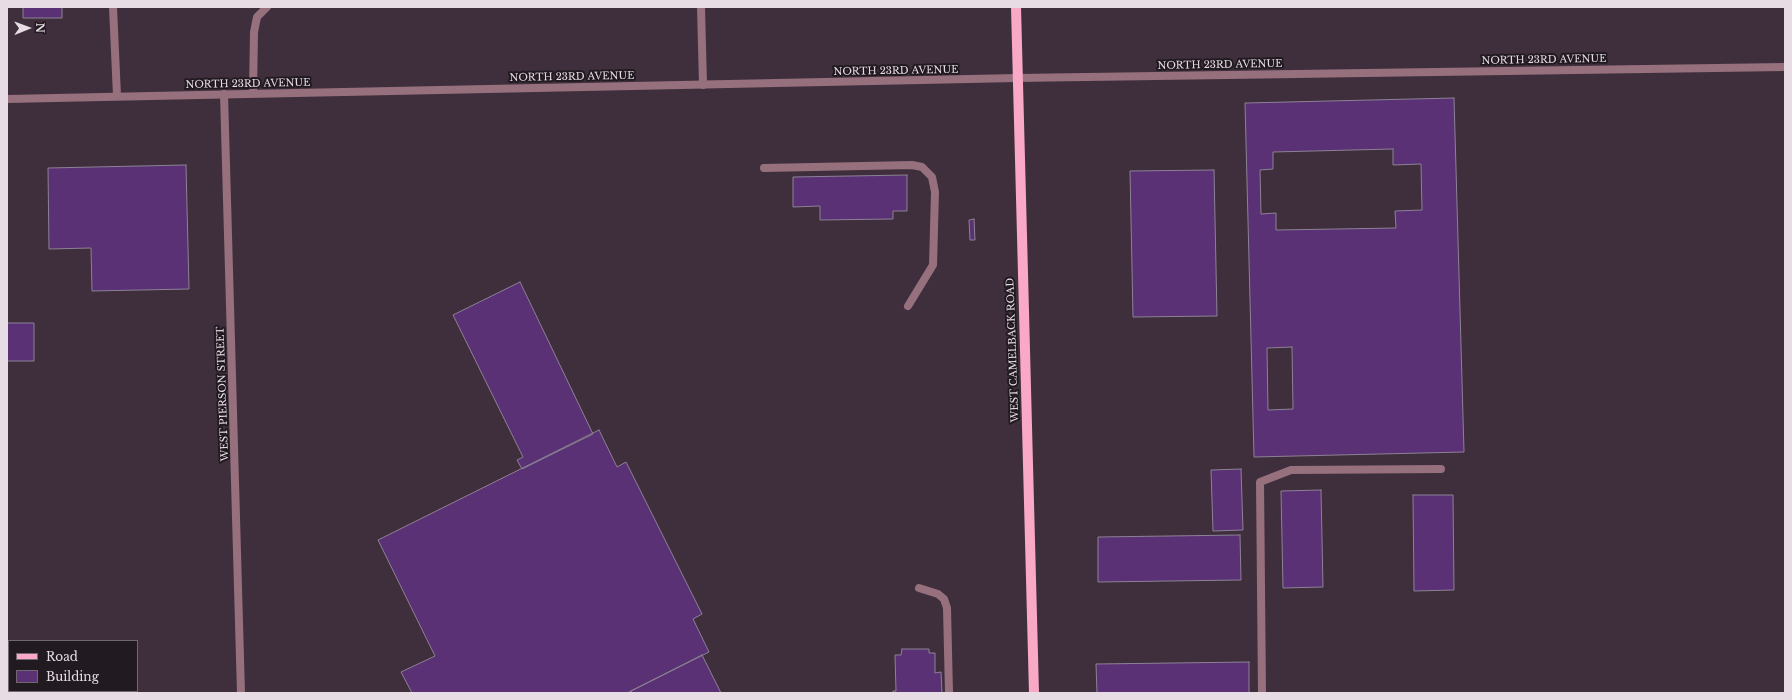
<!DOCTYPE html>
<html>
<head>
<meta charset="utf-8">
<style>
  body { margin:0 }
  #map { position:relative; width:1792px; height:700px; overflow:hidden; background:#3f2f3c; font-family:"Libre Baskerville",serif }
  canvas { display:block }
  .frame { position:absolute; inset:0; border:8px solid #e7dce4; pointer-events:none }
  .legend { position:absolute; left:8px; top:640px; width:130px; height:52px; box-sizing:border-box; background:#211a20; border:1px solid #70686e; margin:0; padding:5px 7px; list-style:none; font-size:12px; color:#e7dce4 }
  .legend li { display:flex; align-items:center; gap:8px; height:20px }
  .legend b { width:20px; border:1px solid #70686e }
  .north { position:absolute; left:8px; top:8px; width:40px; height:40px; -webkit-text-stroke:3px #211a20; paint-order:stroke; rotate:89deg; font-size:11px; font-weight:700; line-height:16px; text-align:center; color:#e7dce4 }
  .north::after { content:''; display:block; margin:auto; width:14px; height:18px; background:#e7dce4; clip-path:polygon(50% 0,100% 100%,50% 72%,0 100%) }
</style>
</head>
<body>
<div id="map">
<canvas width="1792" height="700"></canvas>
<div class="frame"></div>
<ul class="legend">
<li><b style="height:5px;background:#f9a9c6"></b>Road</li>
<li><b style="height:11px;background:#5b3175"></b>Building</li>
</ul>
<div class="north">N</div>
</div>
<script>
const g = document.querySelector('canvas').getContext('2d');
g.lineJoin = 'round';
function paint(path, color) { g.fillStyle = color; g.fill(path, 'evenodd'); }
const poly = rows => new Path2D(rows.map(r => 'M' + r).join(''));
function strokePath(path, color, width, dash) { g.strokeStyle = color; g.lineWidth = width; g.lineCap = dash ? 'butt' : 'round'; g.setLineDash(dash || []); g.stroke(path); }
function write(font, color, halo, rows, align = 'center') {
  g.font = font + ' "Libre Baskerville",serif'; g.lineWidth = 4; g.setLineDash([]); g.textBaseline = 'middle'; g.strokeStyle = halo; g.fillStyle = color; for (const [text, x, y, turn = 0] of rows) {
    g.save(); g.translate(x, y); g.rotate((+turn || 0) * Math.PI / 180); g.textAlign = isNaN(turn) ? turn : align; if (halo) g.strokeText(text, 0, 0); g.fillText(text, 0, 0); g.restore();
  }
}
const building = poly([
  [23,7,62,7,62,18,23,18,23,7],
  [1454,98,1464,452,1254,457,1245,103,1454,98],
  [1393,149,1393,165,1421,164,1422,210,1395,211,1396,228,1276,230,1276,213,1261,214,1260,170,1273,169,1273,152,1393,149],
  [186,165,189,289,92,291,91,248,49,249,48,168,186,165],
  [1214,170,1217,316,1133,317,1130,171,1214,170],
  [907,175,907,211,893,211,893,219,820,220,820,206,793,207,793,177,907,175],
  [974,219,975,240,970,240,969,220,974,219],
  [520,282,593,434,522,469,517,460,523,457,453,315,520,282],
  [7,323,34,323,34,361,7,361,7,323],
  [1292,347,1293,409,1268,410,1267,348,1292,347],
  [599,430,617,467,626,462,702,614,693,619,709,652,627,693,412,693,401,672,435,656,378,540,599,430],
  [1241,469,1243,530,1213,531,1211,470,1241,469],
  [1321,490,1323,587,1283,588,1281,491,1321,490],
  [1413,495,1453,495,1454,590,1414,591,1413,495],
  [1240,535,1241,580,1098,582,1098,537,1240,535],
  [902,649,929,649,929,653,935,653,935,673,941,672,942,693,893,693,893,691,896,691,895,655,901,655,902,649],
  [702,655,721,693,632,693,631,691,702,655],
  [1249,662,1249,693,1097,693,1096,664,1249,662],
  [7,672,9,672,9,691,37,691,37,693,7,693,7,672]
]);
const service = poly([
  [701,7,703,85],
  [253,93,254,32,257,17,267,7],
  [764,168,912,165,922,167,932,177,935,192,933,265,908,306],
  [919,588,938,594,944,599,947,608,949,693],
  [1262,693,1260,482,1291,470,1441,469]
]);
const minor = poly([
  [113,7,117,96],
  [224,94,241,693]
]);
const tertiary = poly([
  [7,99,1017,78,1785,67]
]);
const primary = poly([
  [1016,7,1034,693]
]);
const streetNames = [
  ["NORTH 23RD AVENUE",1544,60,-1],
  ["NORTH 23RD AVENUE",1220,65,-1],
  ["NORTH 23RD AVENUE",896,71,-1],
  ["NORTH 23RD AVENUE",572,77,-1],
  ["NORTH 23RD AVENUE",248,84,-1],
  ["WEST CAMELBACK ROAD",1013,350,-92],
  ["WEST PIERSON STREET",223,394,-92]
];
paint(building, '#5b3175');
strokePath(building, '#8c8295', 1);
strokePath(service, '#97707e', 8);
strokePath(minor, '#97707e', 8);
strokePath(tertiary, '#97707e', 8);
strokePath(primary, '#f9a9c6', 10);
write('10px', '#e7dce4', '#211a20', streetNames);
</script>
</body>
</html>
